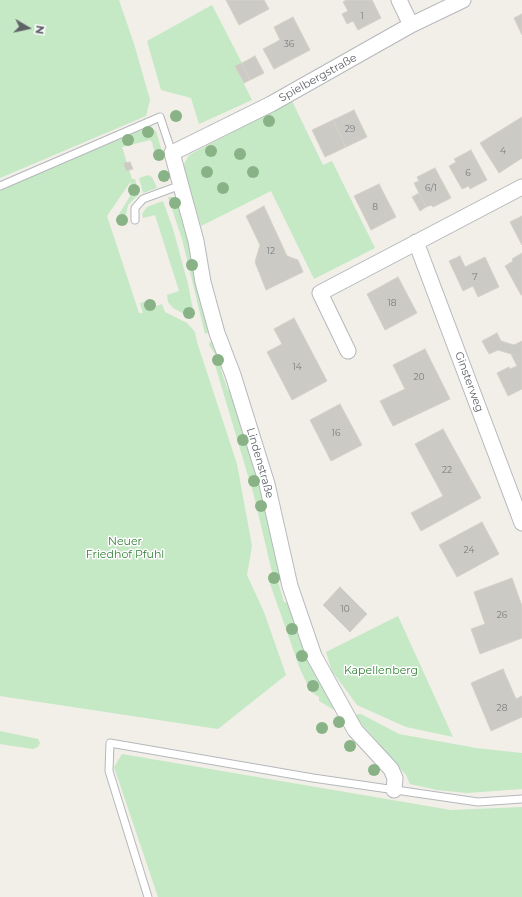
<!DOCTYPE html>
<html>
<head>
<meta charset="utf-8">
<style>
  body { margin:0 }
  #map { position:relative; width:522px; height:897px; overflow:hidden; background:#f1efe8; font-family:Montserrat,sans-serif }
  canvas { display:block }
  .north { position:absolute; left:8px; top:8px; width:40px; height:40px; -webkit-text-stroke:3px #fff; paint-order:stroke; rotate:99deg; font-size:11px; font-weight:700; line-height:16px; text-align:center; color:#5f6368 }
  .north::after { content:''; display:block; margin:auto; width:14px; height:18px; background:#5f6368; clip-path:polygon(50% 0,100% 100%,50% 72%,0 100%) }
</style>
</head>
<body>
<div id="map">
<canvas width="522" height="897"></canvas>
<div class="north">N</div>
</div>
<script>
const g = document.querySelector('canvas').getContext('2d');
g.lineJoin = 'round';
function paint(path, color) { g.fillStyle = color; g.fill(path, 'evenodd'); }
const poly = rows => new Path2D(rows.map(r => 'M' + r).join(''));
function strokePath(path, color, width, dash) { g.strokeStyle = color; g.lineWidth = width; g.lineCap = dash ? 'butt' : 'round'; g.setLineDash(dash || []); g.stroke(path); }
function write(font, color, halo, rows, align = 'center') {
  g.font = font + ' Montserrat,sans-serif'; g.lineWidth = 3; g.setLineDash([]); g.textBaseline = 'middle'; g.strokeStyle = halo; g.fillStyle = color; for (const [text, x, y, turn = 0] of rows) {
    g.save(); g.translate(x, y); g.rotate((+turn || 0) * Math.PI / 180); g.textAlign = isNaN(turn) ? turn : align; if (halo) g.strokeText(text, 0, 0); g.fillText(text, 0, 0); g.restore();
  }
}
const green = poly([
  [0,0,119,0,135,47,150,100,146,116,0,178],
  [212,5,242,63,235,66,252,100,199,124,191,98,161,90,147,41],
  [292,101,323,165,332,161,375,248,314,279,271,191,201,226,183,166,189,155],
  [148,127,156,131,164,158,159,160,156,158,152,142,150,140,122,147,132,179,135,179,139,194,128,205,126,215,128,223,120,225,118,216,130,196,129,189,131,181,107,216,139,313,143,313,140,303,152,300,154,307,162,304,165,312,187,323,195,332,197,342,237,464,252,546,247,575,264,612,286,675,218,729,0,696,0,190],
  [148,175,152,177,157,188,143,193,139,178],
  [168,197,174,197,179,199,211,331,205,334,182,239],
  [163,201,173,229,188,284,194,315,192,318,173,308,168,302,167,295,179,291,155,215,143,218,142,214,147,207],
  [214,340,223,363,221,370,228,390,234,392,255,457,281,574,278,582,284,602,291,604,336,709,334,710,319,701,319,697,311,692,300,669,268,578,272,572,254,496,213,358,215,354,209,345,210,342],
  [398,616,453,737,406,727,357,705,332,671,326,652],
  [361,714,399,734,476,748,522,753,522,789,467,793,437,790,410,784,406,775,354,715],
  [0,731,38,739,40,743,38,747,33,749,0,744],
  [122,754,451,810,522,807,522,897,158,897,114,767]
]);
const building = poly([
  [226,0,264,0,269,9,239,25,226,0],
  [346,0,372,0,381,18,358,30,353,21,347,24,342,14,348,11,343,2,346,0],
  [522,14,522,35,514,18,522,14],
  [293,17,310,50,274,69,263,49,280,40,274,27,293,17],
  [255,56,264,73,250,80,242,63,255,56],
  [242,63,250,80,244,83,235,66,242,63],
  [354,110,367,137,346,147,333,120,354,110],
  [522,117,522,158,499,173,480,143,522,117],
  [333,120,346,147,325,157,312,130,333,120],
  [471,150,487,180,470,189,469,186,462,189,449,166,456,162,454,159,471,150],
  [130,162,133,169,126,171,124,163,130,162],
  [435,168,451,198,433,207,431,205,426,207,414,183,419,181,417,177,435,168],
  [379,184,396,217,371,230,354,196,379,184],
  [419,193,426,207,420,211,412,197,419,193],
  [264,206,287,256,298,260,303,272,266,290,255,262,260,245,246,216,264,206],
  [522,216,522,245,510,222,522,216],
  [522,253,522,295,521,295,505,266,513,261,512,259,522,253],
  [460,256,465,267,485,257,499,287,478,297,473,286,463,291,449,261,460,256],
  [398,277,417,313,385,330,367,294,398,277],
  [294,318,327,381,292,400,267,352,282,344,274,329,294,318],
  [497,333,501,341,514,345,522,341,522,389,508,396,497,373,509,367,510,369,517,366,511,354,498,350,489,354,482,341,497,333],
  [425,349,450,399,393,426,380,401,405,389,393,365,425,349],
  [340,404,362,445,331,461,310,420,340,404],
  [443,429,481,498,421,531,411,513,443,496,415,444,443,429],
  [482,522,499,554,457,577,439,545,482,522],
  [512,578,522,606,522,638,480,654,471,629,485,624,474,592,512,578],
  [340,587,367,614,350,632,323,605,340,587],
  [503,669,516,699,522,696,522,717,491,731,471,683,503,669]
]);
const lane = poly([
  [0,186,160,117,172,153],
  [135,220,135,208,143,199,181,185],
  [148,897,109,771,110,743,313,778,478,802,522,799]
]);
const street = poly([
  [399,0,411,25],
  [416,242,522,523],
  [348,351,320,293,522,187],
  [394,790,395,778,391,769,355,730,314,656,290,586,267,484,233,375,217,333,203,282,196,241,172,153,271,104,411,25,463,0]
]);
const trees = [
  [176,116],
  [269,121],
  [148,132],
  [128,140],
  [211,151],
  [240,154],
  [159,155],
  [207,172],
  [253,172],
  [164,176],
  [223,188],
  [134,190],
  [175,203],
  [122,220],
  [192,265],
  [150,305],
  [189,313],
  [218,360],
  [243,440],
  [254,481],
  [261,506],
  [274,578],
  [292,629],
  [302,656],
  [313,686],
  [339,722],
  [322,728],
  [350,746],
  [374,770]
];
const numberNames = [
  ["1",362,16],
  ["36",289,44],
  ["29",350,129],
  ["4",503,151],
  ["6",468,173],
  ["6/1",431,188],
  ["8",375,207],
  ["12",271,251],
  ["7",475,277],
  ["18",392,303],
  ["14",297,367],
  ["20",419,377],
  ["16",336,433],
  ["22",447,470],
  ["24",469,550],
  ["10",345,609],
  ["26",502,615],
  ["28",502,708]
];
const streetNames = [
  ["Spielbergstraße",318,78,-29],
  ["Ginsterweg",469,382,70],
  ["Lindenstraße",260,463,74]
];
const parkNames = [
  ["Neuer",125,542],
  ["Friedhof Pfuhl",125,555],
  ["Kapellenberg",381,671]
];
paint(green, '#c5e8c5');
paint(building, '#cccac5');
strokePath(building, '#d6d1c6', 1);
strokePath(lane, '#b5b8bc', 9);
strokePath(street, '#b5b8bc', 17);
strokePath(lane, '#fff', 7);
strokePath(street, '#fff', 15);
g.fillStyle = '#89b387';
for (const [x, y] of trees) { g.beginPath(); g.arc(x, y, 6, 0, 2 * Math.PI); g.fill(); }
write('9px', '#7a7d7f', null, numberNames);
write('11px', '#5f6368', '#fff', streetNames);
write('11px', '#348238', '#fff', parkNames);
</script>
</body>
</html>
